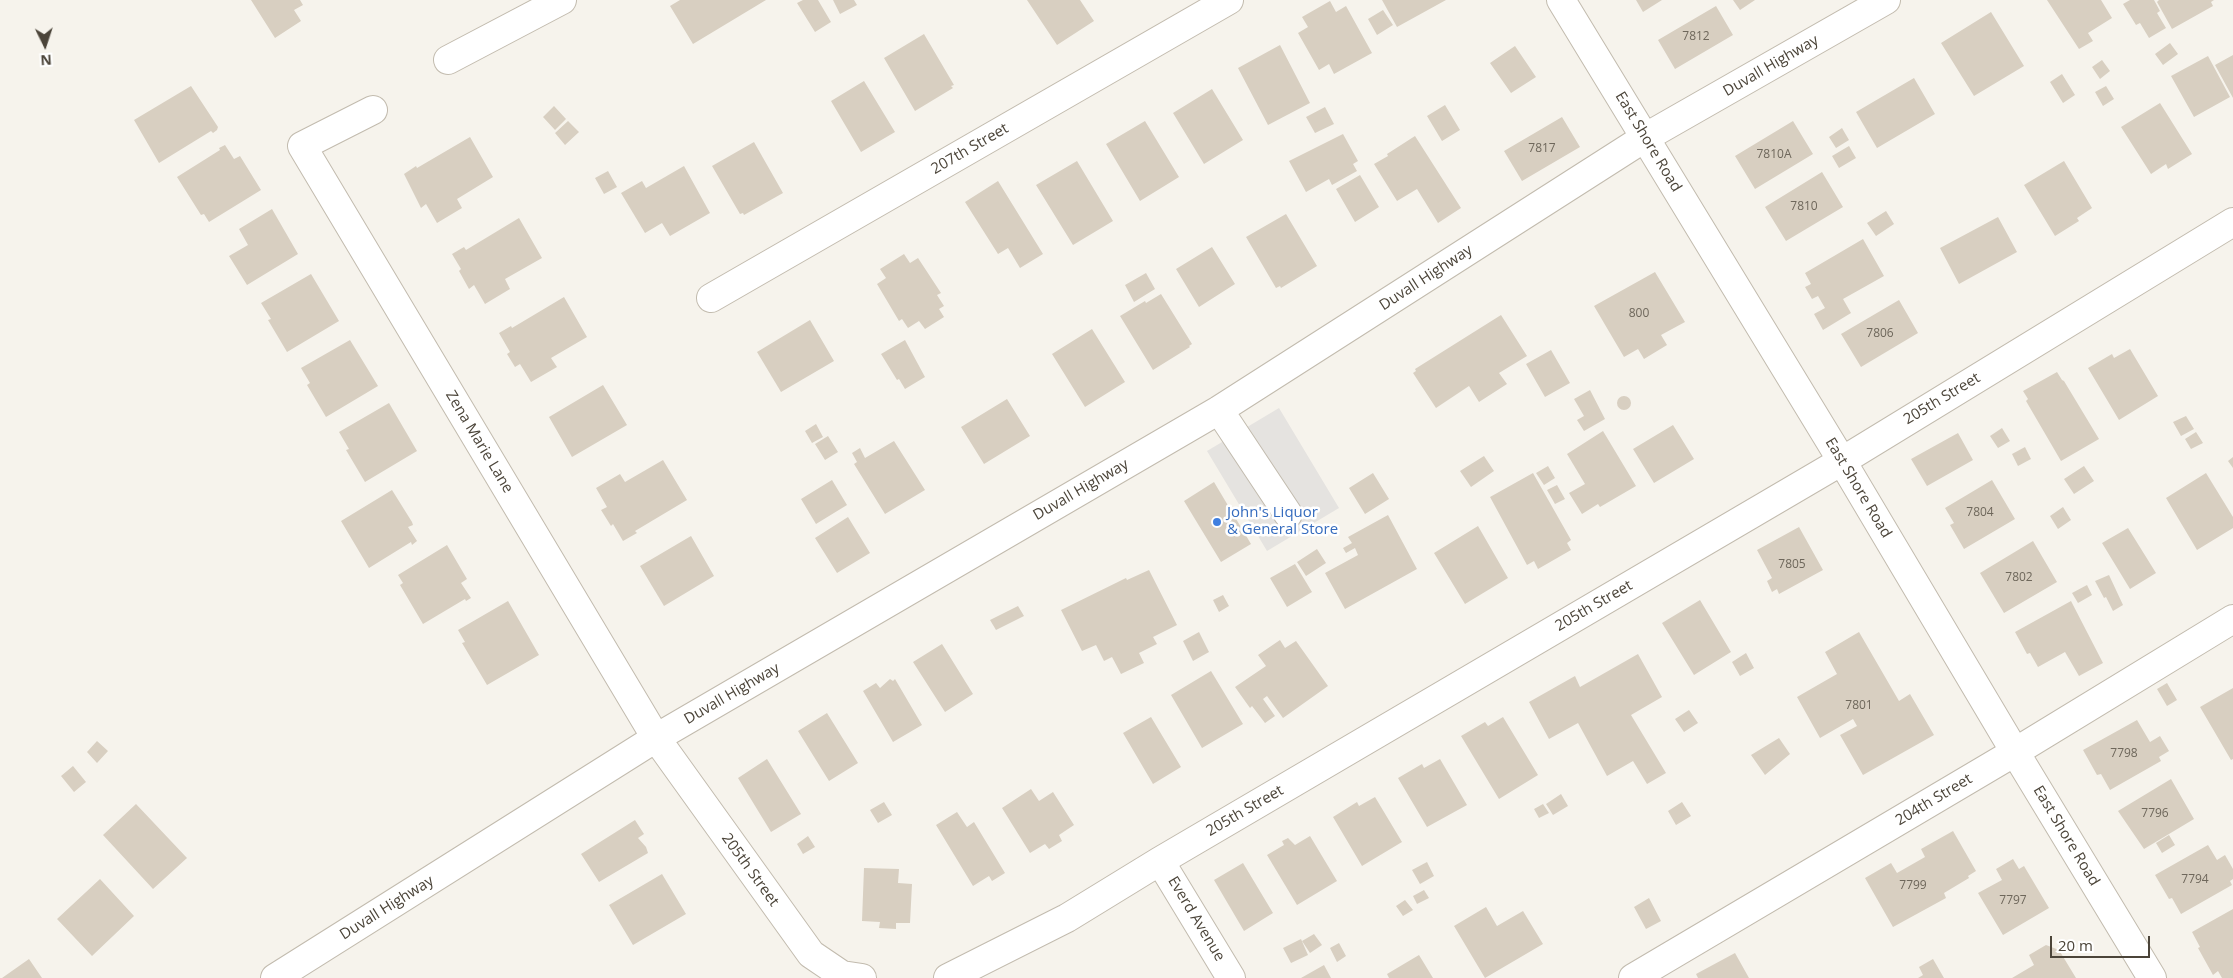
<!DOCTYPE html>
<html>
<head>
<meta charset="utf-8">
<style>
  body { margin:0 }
  #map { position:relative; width:2233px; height:978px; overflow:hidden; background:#f6f3ec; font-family:"Open Sans",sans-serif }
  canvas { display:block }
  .north { position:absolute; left:20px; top:20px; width:50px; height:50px; -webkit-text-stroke:4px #fff; paint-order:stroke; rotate:176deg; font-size:14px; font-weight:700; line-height:20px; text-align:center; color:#4b4439 }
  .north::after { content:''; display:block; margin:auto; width:18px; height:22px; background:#4b4439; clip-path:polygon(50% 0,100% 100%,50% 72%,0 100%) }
  .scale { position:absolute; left:2050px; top:936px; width:100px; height:22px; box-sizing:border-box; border:2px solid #4b4439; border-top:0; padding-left:6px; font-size:15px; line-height:18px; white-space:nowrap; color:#4b4439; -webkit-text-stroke:4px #fff; paint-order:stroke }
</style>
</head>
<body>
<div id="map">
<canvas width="2233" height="978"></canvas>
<div class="north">N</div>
<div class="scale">20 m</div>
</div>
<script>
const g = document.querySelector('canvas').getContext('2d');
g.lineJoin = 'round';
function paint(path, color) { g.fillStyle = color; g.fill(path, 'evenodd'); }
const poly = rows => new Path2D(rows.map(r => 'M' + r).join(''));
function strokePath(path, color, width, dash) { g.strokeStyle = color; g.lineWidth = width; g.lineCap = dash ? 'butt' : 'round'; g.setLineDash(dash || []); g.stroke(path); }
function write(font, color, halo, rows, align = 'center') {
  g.font = font + ' "Open Sans",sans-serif'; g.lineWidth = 5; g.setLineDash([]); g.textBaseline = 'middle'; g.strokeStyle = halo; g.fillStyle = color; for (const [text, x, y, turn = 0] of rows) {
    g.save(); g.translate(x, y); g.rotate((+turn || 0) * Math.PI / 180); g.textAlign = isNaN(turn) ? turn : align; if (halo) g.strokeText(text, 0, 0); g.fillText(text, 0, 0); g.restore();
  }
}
const parking = poly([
  [1279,408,1339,508,1267,551,1207,451]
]);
const building = poly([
  [251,0,300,0,303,5,294,10,301,21,275,38],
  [680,0,766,0,693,44,670,6],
  [803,0,818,0,831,22,815,32,797,3],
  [833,0,854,0,857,5,840,14],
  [1027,0,1080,0,1094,21,1057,45],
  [1382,0,1446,0,1397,27],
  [1636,0,1662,0,1643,12],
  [1733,0,1755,0,1740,10],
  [2047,0,2101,0,2112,18,2088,33,2093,41,2079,49],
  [2130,0,2154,0,2160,11,2157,13,2166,28,2149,38,2140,23,2136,25,2123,4],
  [2159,0,2214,0,2211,2,2213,6,2172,29,2157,2],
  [1330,1,1336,12,1346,6,1372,53,1334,74,1329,64,1319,70,1298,33,1308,27,1302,17],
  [1716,6,1733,35,1675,69,1658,40],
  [1383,10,1393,25,1377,35,1368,19],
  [1991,12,2024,66,1974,96,1941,43],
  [924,34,954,85,951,86,953,88,915,111,884,58],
  [2170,43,2178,54,2163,65,2155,54],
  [1280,45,1310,103,1268,125,1238,68],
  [1515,46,1536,77,1511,93,1490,63],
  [2233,55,2233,98,2215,65],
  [2208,56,2230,97,2194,117,2171,76],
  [2102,60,2110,71,2100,79,2092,67],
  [2062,74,2075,95,2063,103,2050,82],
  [1914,78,1935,114,1877,148,1856,112],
  [864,81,895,132,861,152,831,101],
  [191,86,218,127,217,130,213,133,211,131,159,163,134,120],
  [2106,86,2114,99,2103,106,2095,92],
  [1212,89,1243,140,1204,164,1173,113],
  [2160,103,2192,154,2168,169,2166,164,2151,174,2121,127],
  [1445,105,1460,130,1442,141,1427,116],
  [554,106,566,119,555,130,543,117],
  [1325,107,1334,124,1315,133,1306,117],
  [1562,117,1580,147,1522,181,1504,151],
  [568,121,579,132,565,145,555,133],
  [1145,121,1179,177,1140,201,1106,144],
  [1793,121,1813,154,1755,189,1735,156],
  [1842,128,1849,140,1836,148,1829,137],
  [1343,134,1358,161,1353,164,1357,171,1332,185,1329,179,1306,192,1289,161],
  [1415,136,1461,208,1438,223,1417,189,1397,201,1374,164,1388,156,1387,154],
  [470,137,493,177,457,199,462,208,437,223,426,204,421,208,404,174,416,166,417,168],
  [754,142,783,193,744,215,743,213,740,214,712,166],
  [225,145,234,159,240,156,261,190,209,222,204,214,201,215,177,177,220,150,219,148],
  [1849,146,1856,158,1839,168,1832,156],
  [1077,161,1113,221,1073,245,1036,185],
  [2064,161,2092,208,2077,218,2079,221,2055,236,2024,185],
  [684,166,710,213,670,236,662,223,645,233,621,193,642,181,646,188],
  [608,171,617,187,604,194,595,178],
  [1822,172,1843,207,1786,241,1765,207],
  [1360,175,1379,207,1355,222,1336,189],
  [998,181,1043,254,1020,268,1008,248,998,254,965,202],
  [272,209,298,254,247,285,229,256,248,245,239,229],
  [1886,211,1894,224,1876,236,1867,223],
  [1286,214,1317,266,1281,288,1280,286,1276,288,1246,237],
  [1998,217,2017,252,1959,284,1940,248],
  [519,218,542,258,505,279,510,289,485,304,474,285,469,289,459,271,461,269,452,254,464,247,466,250],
  [1863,239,1884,276,1843,299,1851,313,1823,330,1814,314,1825,308,1818,296,1812,299,1805,287,1811,284,1805,273],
  [1212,247,1235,284,1199,307,1176,269],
  [904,254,910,263,918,258,941,293,937,295,944,306,939,309,944,317,925,329,919,321,908,328,902,319,899,321,877,284,886,278,880,269],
  [1655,272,1685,322,1661,335,1667,345,1644,359,1638,349,1624,357,1594,306],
  [1146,273,1155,289,1134,302,1125,285],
  [311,274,339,321,287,352,268,320,271,319,261,303],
  [1161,294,1192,344,1189,346,1190,347,1153,370,1120,316,1145,301,1146,303],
  [564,297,587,337,551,358,557,367,531,382,520,364,515,367,507,354,510,352,499,333,511,326,512,328],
  [1899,300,1918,333,1861,367,1841,334],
  [1501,315,1527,356,1499,373,1507,384,1479,402,1469,386,1436,408,1413,373,1416,371,1415,369],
  [810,320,834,361,781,392,757,352],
  [1092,329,1125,382,1085,407,1052,354],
  [350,340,378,386,326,417,307,385,310,383,301,368],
  [905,340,925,377,905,389,899,379,897,380,881,354],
  [2130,349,2158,396,2119,420,2088,368,2112,354,2114,358],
  [1551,350,1570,383,1545,397,1526,364],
  [2057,372,2062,380,2064,381,2099,439,2061,461,2026,401,2028,399,2023,391],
  [603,385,627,425,572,457,549,417],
  [1590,390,1605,419,1584,431,1577,420,1584,416,1574,399],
  '1617 403a7 7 0 1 1 14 0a7 7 0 1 1-14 0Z',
  [1007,399,1030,436,984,464,961,427],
  [389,403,417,451,365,482,346,450,349,449,339,432],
  [2186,416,2194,429,2181,436,2173,422],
  [816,424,823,437,812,443,805,431],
  [1673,425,1694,459,1654,483,1633,449],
  [2002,428,2010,441,1998,448,1990,436],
  [1603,431,1636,486,1600,507,1598,504,1582,514,1569,493,1585,484,1567,454],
  [2196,432,2203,443,2191,449,2185,439],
  [1958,433,1973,460,1927,486,1911,459],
  [828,436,838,452,825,460,815,444],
  [894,441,925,490,885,514,854,464,857,462,852,453,860,448,865,458],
  [2025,447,2031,459,2018,466,2012,454],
  [1484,456,1494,471,1471,487,1460,471],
  [2233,457,2233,468,2228,461],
  [663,460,687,500,635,531,637,533,623,541,613,524,611,526,601,510,607,507,596,488,620,474,625,482],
  [1548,466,1555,478,1544,485,1536,473],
  [2084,466,2094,481,2074,494,2064,479],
  [1373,473,1389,499,1365,514,1349,488],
  [1533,473,1571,540,1567,543,1571,550,1538,569,1534,561,1527,565,1490,497],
  [2206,473,2233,517,2233,528,2197,550,2166,498],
  [832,480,847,505,816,524,801,499],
  [1992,480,2015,519,1964,549,1950,525,1954,523,1945,508],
  [1214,482,1251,544,1221,562,1184,501],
  [1557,485,1565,499,1555,504,1547,490],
  [392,490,412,522,413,525,408,527,417,541,412,545,411,542,369,568,341,521],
  [2063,507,2071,520,2058,529,2050,516],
  [1388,515,1417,569,1345,609,1325,573,1358,555,1355,548,1346,553,1343,548,1352,543,1348,537],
  [848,517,870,553,837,573,815,538],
  [1478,526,1508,578,1465,604,1434,553],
  [1799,527,1823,570,1779,594,1777,589,1772,592,1767,581,1772,578,1757,550],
  [2128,528,2156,573,2130,589,2102,543],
  [691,536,714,576,664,606,640,566],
  [2033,541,2057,582,2004,613,1980,573],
  [447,545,467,579,461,583,471,598,466,601,465,599,423,624,400,585,403,583,398,575],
  [1317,549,1326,563,1306,576,1297,562],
  [1295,564,1312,592,1287,607,1270,578],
  [1149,570,1177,625,1153,637,1157,644,1139,653,1144,663,1121,674,1112,657,1104,661,1096,645,1082,651,1061,610,1126,578,1127,580],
  [2109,575,2123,605,2113,611,2106,597,2104,598,2095,581],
  [2087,585,2092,595,2078,603,2072,593],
  [1223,595,1229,606,1219,612,1213,600],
  [1700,600,1731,652,1694,675,1662,623],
  [508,601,539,655,487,685,462,643,465,642,458,630],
  [2071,601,2103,663,2079,676,2065,652,2038,667,2030,653,2027,654,2015,632],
  [1018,606,1024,616,996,630,990,620],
  [1199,632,1209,652,1193,661,1183,641],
  [1859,632,1899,701,1910,694,1934,735,1863,775,1840,735,1857,726,1853,719,1820,738,1797,697,1837,674,1825,652],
  [1280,640,1285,648,1296,641,1328,686,1283,718,1267,696,1263,699,1275,716,1265,723,1252,706,1250,708,1235,687,1266,666,1258,655],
  [942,644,973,694,945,712,913,662],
  [1746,653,1754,668,1740,676,1732,662],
  [1638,654,1662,697,1631,715,1666,773,1647,784,1633,761,1607,776,1578,723,1549,739,1529,702,1575,676,1580,687],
  [1211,671,1243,724,1202,748,1171,695],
  [890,679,893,681,895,679,922,725,893,742,863,691,876,683,880,688],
  [2167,683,2177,700,2167,706,2157,689],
  [2233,688,2233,759,2231,760,2200,707],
  [1689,710,1698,723,1684,732,1675,719],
  [827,713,858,763,829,781,798,731],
  [1151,717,1181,767,1153,784,1123,733],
  [1503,717,1538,775,1499,799,1461,736,1485,722,1488,726],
  [2137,720,2150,742,2160,736,2169,751,2159,757,2161,761,2110,790,2101,774,2097,775,2083,750],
  [1779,738,1790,754,1765,775,1751,755],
  [97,741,108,751,97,763,87,752],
  [767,759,801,814,771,832,738,778],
  [1440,759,1467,805,1427,827,1398,778,1422,764,1424,768],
  [73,766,86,782,74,792,61,776],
  [2171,779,2194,819,2144,849,2118,811],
  [1031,789,1039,801,1053,792,1074,825,1059,835,1062,841,1049,849,1045,844,1030,853,1002,808],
  [1561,794,1568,806,1553,815,1546,804],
  [1375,797,1402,842,1362,866,1333,817,1357,802,1359,806],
  [884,802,892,815,878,823,870,810],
  [1682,802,1691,816,1676,825,1668,811],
  [136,804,187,858,153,889,103,835],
  [1543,804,1549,813,1539,818,1534,809],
  [957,812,967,827,974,822,1005,873,992,881,989,876,973,886,936,825],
  [635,820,644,834,638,838,646,847,648,853,599,882,581,854],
  [1953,831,1976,871,1968,876,1969,878,1944,893,1946,898,1893,927,1865,878,1891,863,1897,873,1925,857,1921,849],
  [2169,835,2175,845,2162,853,2156,843],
  [808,836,815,847,803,854,797,844],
  [1310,836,1337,881,1297,905,1267,855,1284,845,1282,841,1288,838,1295,845],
  [2208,845,2217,860,2225,855,2233,869,2233,879,2230,881,2232,885,2181,914,2172,898,2169,899,2155,875],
  [2013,859,2019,869,2024,866,2049,908,2003,935,1978,893,2002,880,1996,869],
  [1427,862,1434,876,1420,884,1412,870],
  [1243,863,1273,913,1244,931,1214,880],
  [864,868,899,869,898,883,912,884,910,923,896,923,896,929,879,928,880,922,862,921],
  [662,874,686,914,633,945,609,905],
  [100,879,134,916,92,956,57,919],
  [1424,890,1429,898,1417,904,1413,896],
  [1649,898,1661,921,1646,929,1634,907],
  [1405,900,1413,910,1403,916,1396,906],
  [1486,907,1497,926,1523,911,1543,944,1485,978,1454,926],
  [2233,909,2233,978,2222,978,2218,971,2213,975,2198,948,2200,947,2192,932],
  [1314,934,1322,945,1310,953,1302,941],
  [1301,939,1308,955,1291,963,1283,948],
  [1339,943,1346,956,1337,962,1330,948],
  [2046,945,2059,950,2076,978,2012,978,2034,965,2029,955],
  [1735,953,1749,978,1698,978,1696,974],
  [1419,955,1433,978,1389,978,1387,974],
  [29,959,42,978,2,978],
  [1933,959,1944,978,1918,978,1923,975,1919,967],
  [1324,965,1331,978,1301,978]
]);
const minor = poly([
  [1561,0,1842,461,2015,752,2152,978],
  [448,60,562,0],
  [373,110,302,146,656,738,811,954,842,975,862,978],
  [711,298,1229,0],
  [1219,410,1288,514],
  [1160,861,1231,978],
  [275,978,656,738,1219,410,1646,137,1886,0],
  [948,978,1067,918,1160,861,1842,461,2233,222],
  [1633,978,2015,752,2233,619]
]);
const markers = [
  [1217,522,5,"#3f7fe0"]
];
const numberNames = [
  ["7812",1696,37],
  ["7817",1542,149],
  ["7810A",1774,155],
  ["7810",1804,207],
  ["800",1639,314],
  ["7806",1880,334],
  ["7804",1980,513],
  ["7805",1792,565],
  ["7802",2019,578],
  ["7801",1859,706],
  ["7798",2124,754],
  ["7796",2155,814],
  ["7794",2195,880],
  ["7799",1913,886],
  ["7797",2013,901]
];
const streetNames = [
  ["Duvall Highway",1771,66,-30],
  ["East Shore Road",1648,142,59],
  ["207th Street",970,149,-30],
  ["Duvall Highway",1426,278,-33],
  ["205th Street",1942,399,-31],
  ["Zena Marie Lane",479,442,59],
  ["East Shore Road",1858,488,59],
  ["Duvall Highway",1081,490,-30],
  ["205th Street",1594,606,-30],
  ["Duvall Highway",732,694,-30],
  ["204th Street",1934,800,-31],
  ["205th Street",1245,811,-30],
  ["East Shore Road",2066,836,59],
  ["205th Street",750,870,54],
  ["Duvall Highway",387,908,-32],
  ["Everd Avenue",1196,919,59]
];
const shopNames = [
  ["John's Liquor",1227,513],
  ["& General Store",1227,530]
];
paint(parking, '#e5e3e0');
paint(building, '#d8cfc1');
strokePath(minor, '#c2bbae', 30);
strokePath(minor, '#fff', 28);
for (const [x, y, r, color] of markers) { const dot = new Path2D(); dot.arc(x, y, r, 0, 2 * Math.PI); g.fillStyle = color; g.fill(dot); strokePath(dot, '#fff', 2); }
write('12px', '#6e675b', null, numberNames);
write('15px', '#4b4439', '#fff', streetNames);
write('15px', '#366cbe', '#fff', shopNames, 'left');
</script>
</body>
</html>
